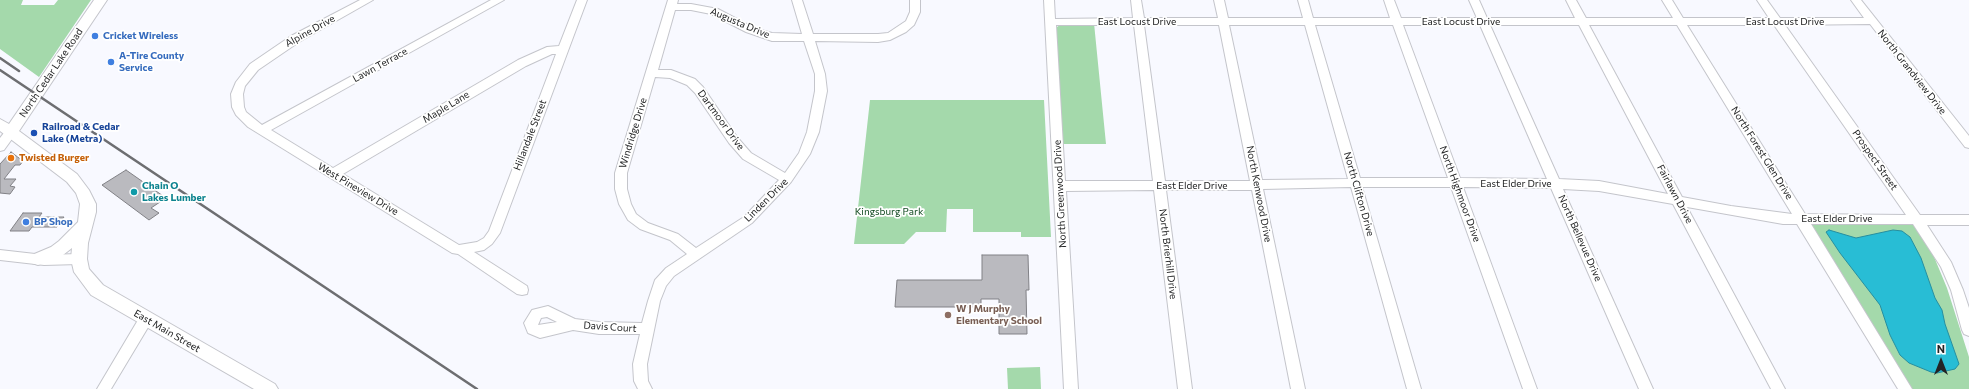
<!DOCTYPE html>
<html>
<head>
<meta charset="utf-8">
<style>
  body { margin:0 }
  #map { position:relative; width:1969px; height:389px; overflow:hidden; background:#f8f9ff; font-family:Commissioner,sans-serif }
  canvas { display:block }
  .north { position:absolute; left:1921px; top:341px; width:40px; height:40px; -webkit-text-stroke:3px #fff; paint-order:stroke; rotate:0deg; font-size:11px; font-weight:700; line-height:16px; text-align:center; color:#232425 }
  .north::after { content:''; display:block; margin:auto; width:14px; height:18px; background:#232425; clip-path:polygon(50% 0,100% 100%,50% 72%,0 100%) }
</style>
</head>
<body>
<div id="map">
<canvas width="1969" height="389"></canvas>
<div class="north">N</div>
</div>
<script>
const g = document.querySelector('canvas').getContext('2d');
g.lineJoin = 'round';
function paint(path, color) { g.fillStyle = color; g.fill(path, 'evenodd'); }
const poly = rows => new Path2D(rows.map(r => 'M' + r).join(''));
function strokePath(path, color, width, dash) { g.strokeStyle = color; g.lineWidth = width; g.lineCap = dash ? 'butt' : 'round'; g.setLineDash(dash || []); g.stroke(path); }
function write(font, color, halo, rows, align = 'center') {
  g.font = font + ' Commissioner,sans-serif'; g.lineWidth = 3.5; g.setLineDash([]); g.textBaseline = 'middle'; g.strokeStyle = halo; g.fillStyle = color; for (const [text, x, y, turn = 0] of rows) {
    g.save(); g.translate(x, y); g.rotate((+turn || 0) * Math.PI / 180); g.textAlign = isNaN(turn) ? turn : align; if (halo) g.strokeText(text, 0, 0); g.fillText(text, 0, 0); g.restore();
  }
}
const green = poly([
  [0,0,23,0,21,5,54,5,58,0,91,0,39,77,0,49],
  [1063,23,1094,23,1106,144,1061,144,1054,29],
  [870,100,1044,100,1051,237,1021,237,1021,232,973,232,973,209,947,209,946,232,916,232,904,244,854,244],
  [1910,223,1916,227,1932,252,1947,288,1969,357,1969,389,1911,389,1812,226,1813,224],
  [1040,367,1041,389,1008,389,1007,368]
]);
const water = poly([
  [1829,230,1856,238,1893,230,1902,231,1910,237,1921,258,1935,298,1942,310,1945,324,1959,364,1955,369,1937,373,1931,372,1909,363,1900,355,1890,335,1880,305,1840,253,1826,232,1829,230]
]);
const building = poly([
  [11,152,23,161,20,165,15,165,4,179,16,179,10,186,15,187,10,194,0,193,0,164,11,152],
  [126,170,166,198,151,208,159,213,149,220,102,185,126,170],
  [23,213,42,213,39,217,64,217,57,227,32,227,29,231,10,231,23,213],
  [982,255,1028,255,1029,290,1026,290,1027,334,999,334,999,299,981,299,981,307,895,307,897,280,982,280,982,255]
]);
const minor = poly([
  [360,0,373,0,299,42,258,70,245,86,243,94,244,107,246,112,262,125,491,0,504,0,271,130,333,168,518,60,547,47,559,46,577,0,587,0,500,233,492,244,484,250,474,252,527,286,528,290,527,294,522,295,517,294,458,254,452,253,248,127,236,115,232,107,231,94,236,82,250,64,291,36,360,0],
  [552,54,556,54,489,231,484,238,477,242,459,245,343,174,526,66,552,54],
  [668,0,678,0,677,4,691,4,718,9,754,28,772,33,802,34,792,0,802,0,813,34,878,34,888,33,906,21,910,12,910,0,920,0,920,12,914,25,906,32,890,40,878,42,815,41,825,74,827,91,819,132,810,154,791,182,752,223,674,276,666,286,660,301,647,364,648,381,652,389,638,389,634,381,633,364,640,334,599,334,573,330,540,338,528,333,524,323,532,310,548,306,575,319,599,322,642,323,648,301,655,280,666,268,687,254,670,240,640,229,628,220,619,204,615,189,615,173,668,0],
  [675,10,691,10,711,14,746,32,772,41,804,41,815,74,815,91,807,132,799,153,785,173,751,153,737,137,703,87,695,79,671,70,658,70,675,10],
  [655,77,670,78,687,85,695,93,729,143,743,159,779,180,744,217,696,248,678,234,648,223,636,214,631,204,627,189,627,173,655,77],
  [547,317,557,322,538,325,541,318,547,317],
  [1044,0,1054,0,1055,19,1133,18,1131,0,1141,0,1144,18,1218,18,1214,0,1224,0,1228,18,1303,18,1298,0,1308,0,1313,18,1390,18,1384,0,1394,0,1401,18,1477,18,1469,0,1479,0,1487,18,1575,18,1566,0,1576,0,1586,18,1673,18,1662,0,1672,0,1683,18,1769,18,1757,0,1767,0,1780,18,1864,18,1851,0,1861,0,1969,136,1969,148,1965,147,1870,24,1785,25,1920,215,1969,215,1969,225,1927,225,1951,262,1963,290,1969,308,1969,336,1964,334,1962,330,1951,290,1941,267,1913,224,1811,224,1912,389,1898,389,1797,224,1783,224,1687,207,1785,389,1771,389,1673,204,1599,191,1563,189,1653,389,1639,389,1551,188,1463,187,1537,389,1523,389,1451,187,1362,187,1421,389,1407,389,1351,187,1263,189,1305,389,1291,389,1252,190,1166,190,1192,389,1178,389,1154,190,1066,191,1078,389,1064,389,1044,0],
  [1056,25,1134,25,1153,181,1065,181,1056,25],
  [1144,25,1219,25,1250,181,1165,181,1144,25],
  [1229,25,1305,25,1348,179,1262,180,1229,25],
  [1315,25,1393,25,1448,178,1360,178,1315,25],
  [1403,25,1480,25,1547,179,1460,178,1403,25],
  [1490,25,1579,25,1668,194,1599,181,1559,179,1490,25],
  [1589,25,1677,25,1792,214,1731,206,1682,197,1589,25],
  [1687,25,1774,25,1906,215,1805,214,1687,25],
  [11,128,15,129,17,132,4,150,0,151,0,138,7,129,11,128],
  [0,250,44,255,79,254,83,255,85,259,83,263,79,264,44,265,0,260,0,250],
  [146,313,151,315,153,319,111,389,97,389,141,315,146,313]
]);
const major = poly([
  [94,0,107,0,19,131,77,174,89,190,96,204,96,212,88,243,87,259,89,269,103,285,275,384,278,389,254,389,91,295,74,272,71,259,72,248,63,255,38,265,32,263,30,259,32,255,51,247,59,241,78,222,80,204,76,193,67,182,0,131,0,119,9,124,94,0]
]);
const rail = poly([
  [0,58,19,71],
  [0,70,477,389]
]);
const markers = [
  [95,36,4,"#3f7fe0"],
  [111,62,4,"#3f7fe0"],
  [34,133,4,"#1a4fb4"],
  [11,158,4,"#e8710a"],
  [134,192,4,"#0f9aa8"],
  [26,222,4,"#3f7fe0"],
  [948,315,4,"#8d6e63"]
];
const streetNames = [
  ["East Locust Drive",1137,22],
  ["East Locust Drive",1461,22],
  ["East Locust Drive",1785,22],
  ["Augusta Drive",740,23,23],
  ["Alpine Drive",310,31,-29],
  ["Lawn Terrace",380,65,-29],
  ["North Grandview Drive",1912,72,52],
  ["North Cedar Lake Road",51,73,-56],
  ["Maple Lane",446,107,-31],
  ["Dartmoor Drive",721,120,54],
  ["Windridge Drive",633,133,-73],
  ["Hillandale Street",530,135,-69],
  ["North Forest Glen Drive",1762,153,58],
  ["Prospect Street",1875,160,55],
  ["East Elder Drive",1516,184],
  ["East Elder Drive",1192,186],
  ["West Pineview Drive",358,189,31],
  ["North Greenwood Drive",1060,194,-93],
  ["North Kenwood Drive",1259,194,79],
  ["North Clifton Drive",1359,194,74],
  ["North Highmoor Drive",1460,194,70],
  ["Fairlawn Drive",1675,194,62],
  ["Linden Drive",766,200,-45],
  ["East Elder Drive",1837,219],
  ["North Bellevue Drive",1580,238,66],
  ["North Brierhill Drive",1168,254,83],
  ["Davis Court",610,327,4],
  ["East Main Street",167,331,30]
];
const shopNames = [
  ["Cricket Wireless",103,36],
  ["A-Tire County",119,56],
  ["Service",119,68],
  ["BP Shop",34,222]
];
const transitNames = [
  ["Railroad & Cedar",42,127],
  ["Lake (Metra)",42,139]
];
const foodNames = [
  ["Twisted Burger",19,158]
];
const cultureNames = [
  ["Chain O",142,186],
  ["Lakes Lumber",142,198]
];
const parkNames = [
  ["Kingsburg Park",889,212]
];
const educationNames = [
  ["W J Murphy",956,309],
  ["Elementary School",956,321]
];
paint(green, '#a4d9ab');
paint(water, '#28bdd5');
strokePath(water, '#268fa0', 1);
paint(building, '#bababf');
strokePath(building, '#818186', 1);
strokePath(minor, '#c4c5cb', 2);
strokePath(major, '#c4c5cb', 2);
paint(minor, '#fff');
paint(major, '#fff');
strokePath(rail, '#6d6e71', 2.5);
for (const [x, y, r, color] of markers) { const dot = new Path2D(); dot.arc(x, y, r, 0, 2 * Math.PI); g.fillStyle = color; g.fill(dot); strokePath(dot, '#fff', 1.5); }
write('10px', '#232425', '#fff', streetNames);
write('bold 10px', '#366cbe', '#fff', shopNames, 'left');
write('bold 10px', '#164399', '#fff', transitNames, 'left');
write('bold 10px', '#c56008', '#fff', foodNames, 'left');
write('bold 10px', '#0d838f', '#fff', cultureNames, 'left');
write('10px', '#0f491f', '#fff', parkNames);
write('bold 10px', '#785e54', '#fff', educationNames, 'left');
</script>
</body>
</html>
